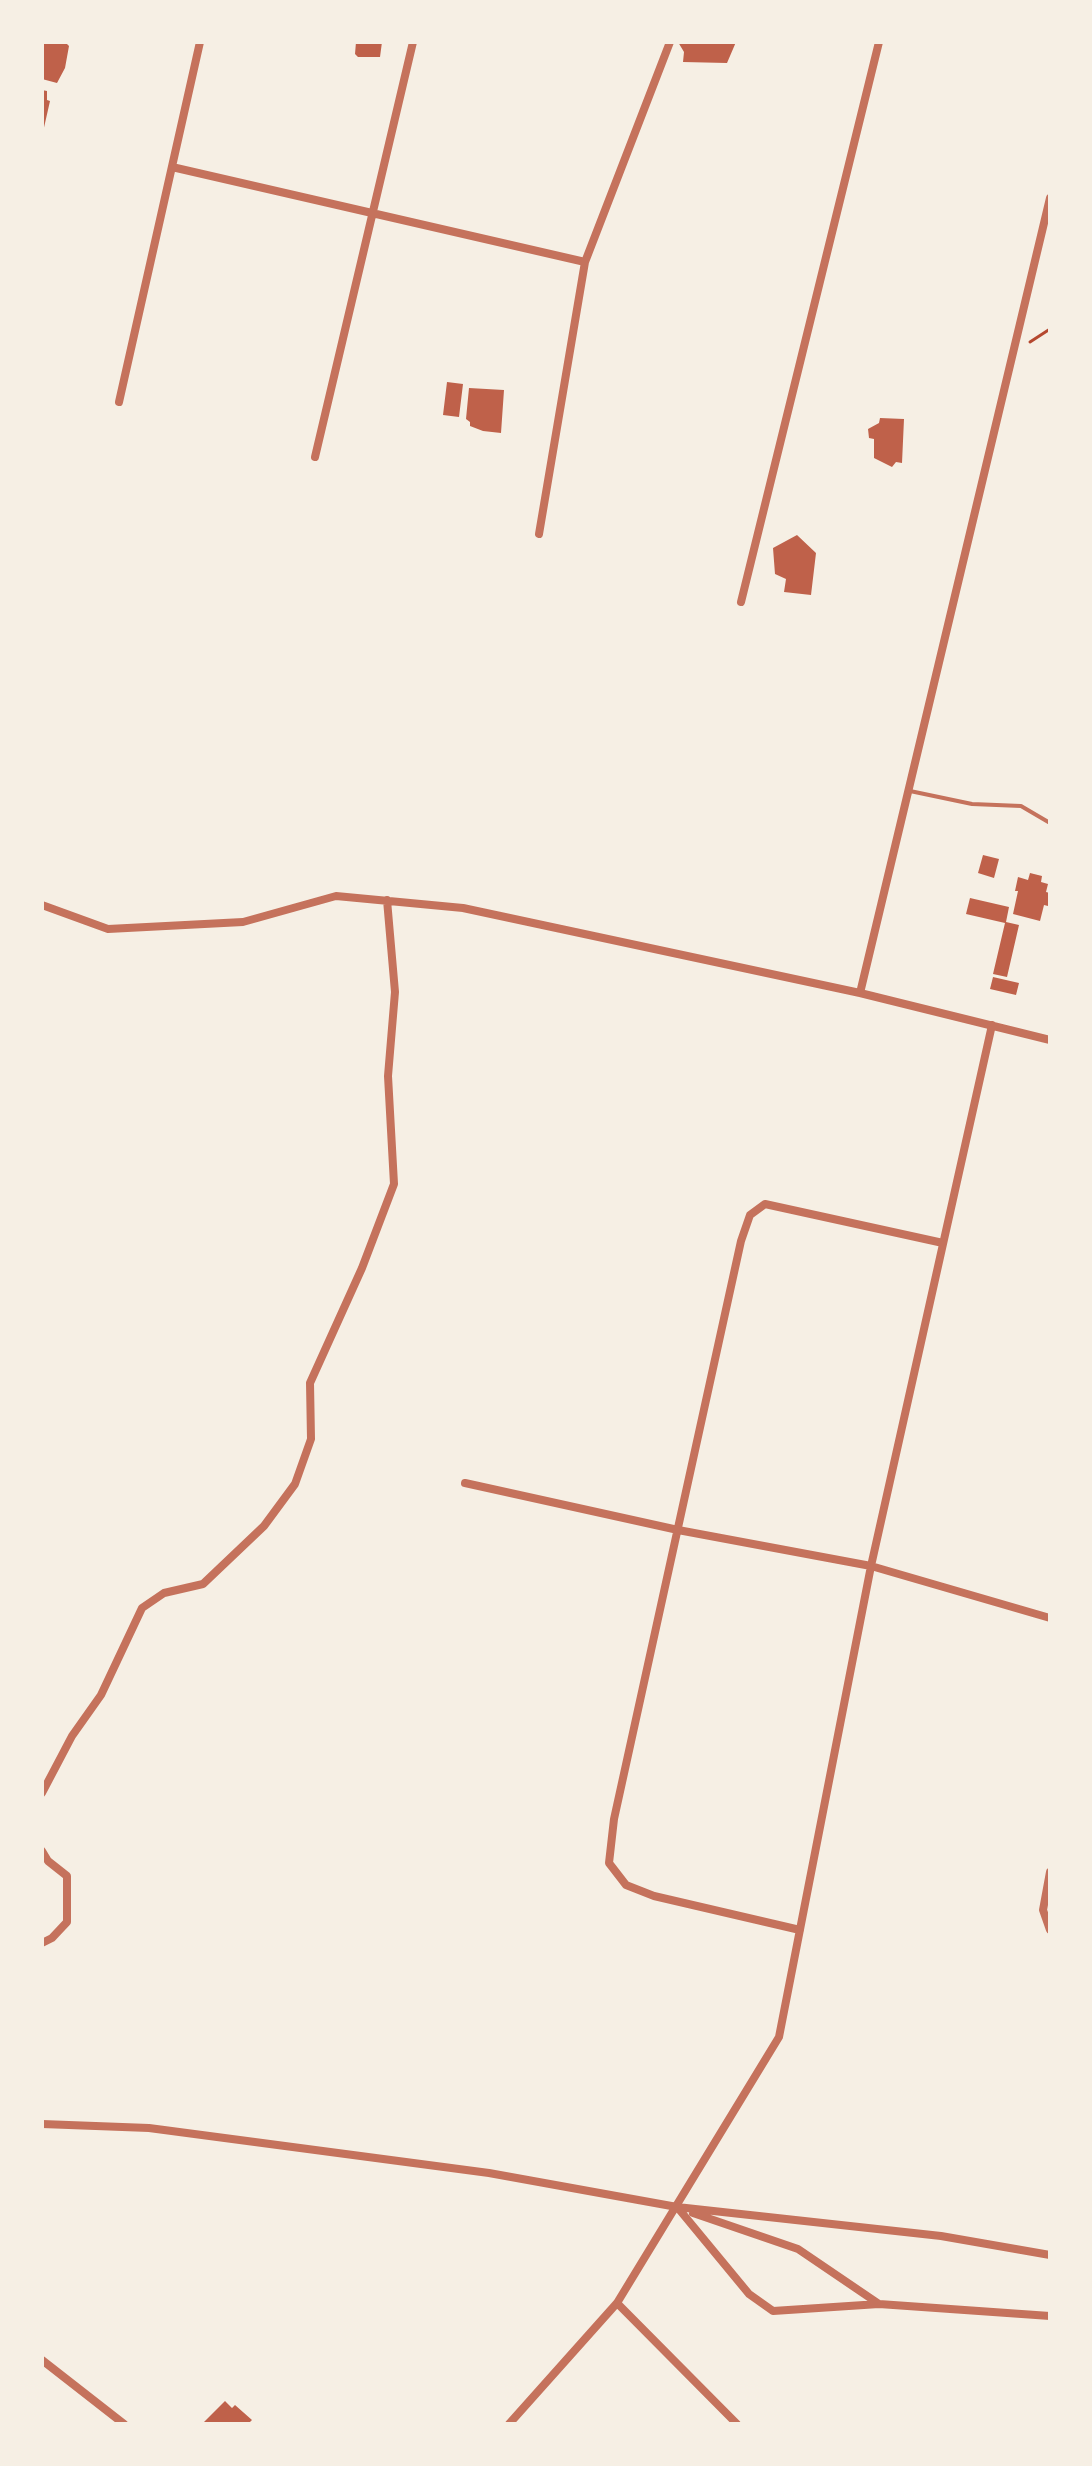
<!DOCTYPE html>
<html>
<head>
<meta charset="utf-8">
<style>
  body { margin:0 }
  #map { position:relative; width:1092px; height:2466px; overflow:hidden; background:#f6efe4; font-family:Barlow,sans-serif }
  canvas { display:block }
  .frame { position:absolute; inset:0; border:44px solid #f6efe4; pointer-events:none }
</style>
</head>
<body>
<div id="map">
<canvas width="1092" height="2466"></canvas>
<div class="frame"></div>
</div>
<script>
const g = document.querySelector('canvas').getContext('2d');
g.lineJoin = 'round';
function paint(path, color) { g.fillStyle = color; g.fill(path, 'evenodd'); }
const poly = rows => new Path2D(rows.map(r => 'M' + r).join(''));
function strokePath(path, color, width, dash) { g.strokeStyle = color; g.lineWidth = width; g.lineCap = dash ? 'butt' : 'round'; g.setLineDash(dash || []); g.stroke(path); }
const building = poly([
  [42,42,65,42,69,46,65,68,57,83,42,79],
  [356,42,382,42,380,57,358,57,355,54],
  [678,42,736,42,727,63,683,62,684,52],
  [42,90,47,91,47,100,50,101,43,132],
  [447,382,463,384,459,417,443,415],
  [469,388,504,390,501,433,483,431,470,426,470,422,466,419],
  [880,418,904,419,902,463,896,462,892,467,874,458,874,439,869,438,868,429,879,423],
  [797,535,816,553,811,595,784,592,786,579,775,574,773,548],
  [983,855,999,859,994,878,978,873],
  [1030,873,1042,876,1041,882,1048,884,1046,892,1050,893,1050,898,1048,906,1044,905,1040,921,1013,914,1018,891,1015,891,1018,877,1028,880],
  [970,898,1009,907,1006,922,1019,925,1007,977,993,974,1005,923,966,914],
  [993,977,1019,983,1016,995,990,989],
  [225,2401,232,2408,235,2405,252,2420,248,2424,204,2422]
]);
const path = poly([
  [1030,342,1050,329]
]);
const service = poly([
  [910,791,972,804,1021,806,1050,823]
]);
const minor = poly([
  [172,167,585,262],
  [119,402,200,42],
  [315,457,413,42],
  [539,534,585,262,670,42],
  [741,602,879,42],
  [42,905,108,929,243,922,336,896,463,908,860,993,1050,1040],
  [860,993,1050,198],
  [465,1483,678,1530,871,1566,1050,1618],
  [42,1793,72,1736,101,1695,142,1608,164,1593,203,1584,264,1526,295,1484,311,1439,310,1383,362,1268,394,1184,388,1076,395,992,387,900],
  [42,1851,48,1861,67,1876,67,1922,52,1938,42,1943],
  [1050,1872,1043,1910,1050,1930],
  [800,1930,654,1896,626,1885,609,1863,614,1819,741,1241,750,1215,765,1204,943,1243],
  [42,2124,149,2128,489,2173,677,2207,941,2236,1050,2255],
  [678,2208,749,2294,773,2311,879,2304,1050,2316],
  [693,2213,798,2249,879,2304],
  [617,2303,737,2424],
  [42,2360,124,2424],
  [509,2424,617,2303,779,2037,871,1566,992,1025]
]);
paint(building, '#bf614a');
strokePath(path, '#b5482f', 3);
strokePath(service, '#c5725c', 4);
strokePath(minor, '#c5725c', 8);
</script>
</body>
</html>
